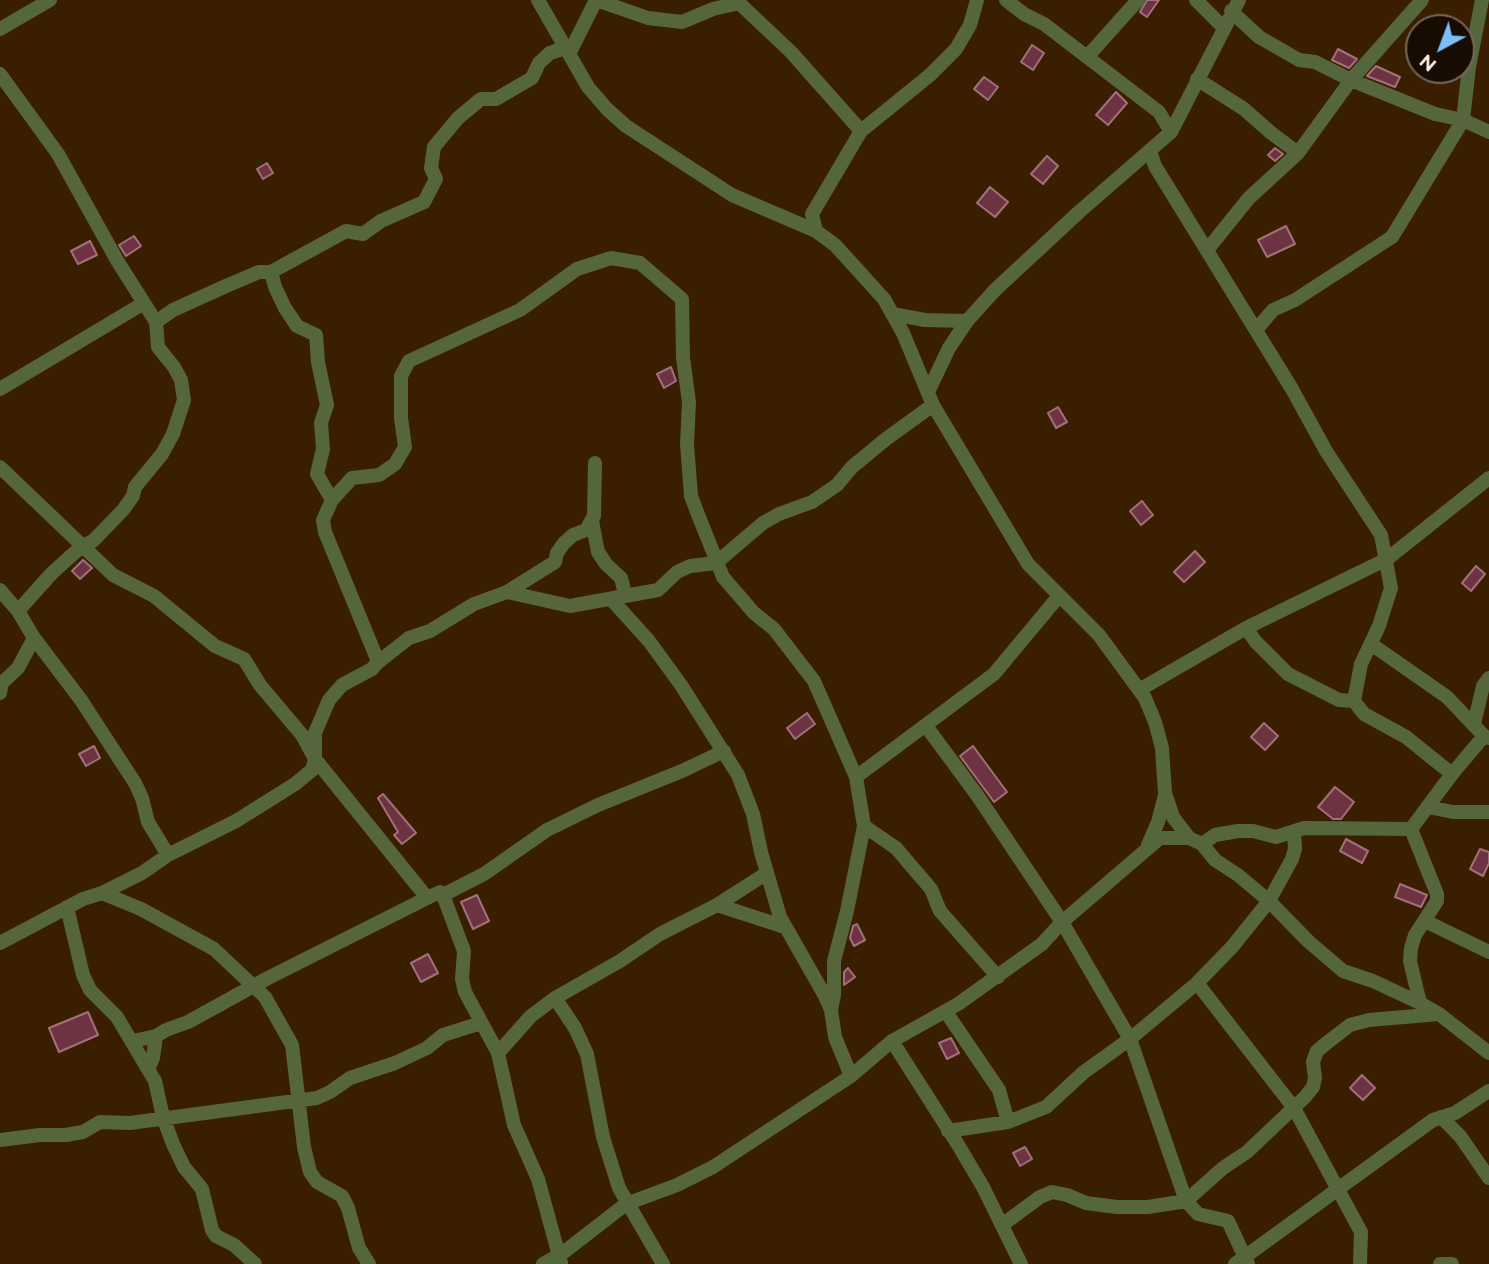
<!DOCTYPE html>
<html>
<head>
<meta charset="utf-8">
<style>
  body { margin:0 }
  #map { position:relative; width:1489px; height:1264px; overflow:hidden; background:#3a1e00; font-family:Raleway,sans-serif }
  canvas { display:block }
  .north { position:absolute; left:1405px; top:14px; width:70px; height:70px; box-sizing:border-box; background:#180b02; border:2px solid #74685e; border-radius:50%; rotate:221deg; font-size:19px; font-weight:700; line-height:28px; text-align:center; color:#fef3e8 }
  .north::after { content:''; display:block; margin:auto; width:24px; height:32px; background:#7bbef8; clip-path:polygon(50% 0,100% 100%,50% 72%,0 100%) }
</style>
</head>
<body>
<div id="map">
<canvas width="1489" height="1264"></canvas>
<div class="north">N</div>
</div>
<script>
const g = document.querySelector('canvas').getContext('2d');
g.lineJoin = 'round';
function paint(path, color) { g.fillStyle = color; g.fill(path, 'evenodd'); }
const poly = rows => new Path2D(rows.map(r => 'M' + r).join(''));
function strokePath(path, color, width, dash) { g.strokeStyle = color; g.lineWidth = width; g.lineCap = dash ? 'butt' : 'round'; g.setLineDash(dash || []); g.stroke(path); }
const building = poly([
  [1147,0,1159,0,1147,17,1140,12,1147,0],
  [1032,45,1044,53,1033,70,1021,62,1032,45],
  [1338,49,1357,59,1349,68,1332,60,1338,49],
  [1376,66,1400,77,1395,87,1367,76,1376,66],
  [984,77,998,87,988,100,974,89,984,77],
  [1116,92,1127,103,1108,125,1096,115,1116,92],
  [1275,148,1283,154,1275,161,1268,155,1275,148],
  [1047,156,1058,166,1043,184,1031,174,1047,156],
  [267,163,273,173,263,179,257,169,267,163],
  [990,187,1008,202,995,217,977,203,990,187],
  [1286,226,1295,244,1267,257,1258,240,1286,226],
  [134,236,141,246,126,256,119,245,134,236],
  [90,241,97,255,78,264,71,251,90,241],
  [671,367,676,381,664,388,657,374,671,367],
  [1058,407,1067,422,1056,428,1048,413,1058,407],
  [1142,501,1153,515,1141,525,1130,511,1142,501],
  [1195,551,1205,562,1184,582,1174,572,1195,551],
  [83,560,92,568,80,579,72,571,83,560],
  [1476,566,1485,574,1471,591,1462,583,1476,566],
  [807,713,815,724,795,739,787,728,807,713],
  [1264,723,1278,736,1265,750,1251,737,1264,723],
  [94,746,100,758,86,766,79,754,94,746],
  [973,746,1007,792,994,802,960,756,973,746],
  [1335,787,1354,802,1341,819,1333,819,1318,807,1335,787],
  [383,794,416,833,402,844,394,835,398,832,378,798,383,794],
  [1346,839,1368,851,1362,863,1340,851,1346,839],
  [1480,849,1489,852,1489,863,1483,876,1470,869,1480,849],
  [1400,884,1427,895,1421,907,1395,897,1400,884],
  [477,895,489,921,473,929,461,902,477,895],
  [857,924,865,940,854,946,850,938,853,926,857,924],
  [428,954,438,973,421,982,411,963,428,954],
  [848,968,855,977,844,985,844,972,848,968],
  [88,1012,98,1035,59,1052,49,1028,88,1012],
  [951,1038,959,1053,947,1059,939,1043,951,1038],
  [1362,1075,1375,1088,1363,1100,1350,1088,1362,1075],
  [1025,1147,1032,1159,1020,1166,1013,1153,1025,1147]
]);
const minor = poly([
  [538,0,588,87,607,109,626,126,732,195,816,231,835,245,884,299,903,333,933,405,1028,564,1099,635,1145,698,1155,722,1162,748,1165,793,1173,817,1189,838],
  [596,0,648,18,682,22,713,9,739,3,791,52,861,131],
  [1006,0,1024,14,1044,24,1159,112,1171,132],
  [1196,0,1223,27],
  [1231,11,1259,37,1299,60,1315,62,1351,80,1435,114,1463,120,1489,132],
  [0,29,50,0],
  [569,54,596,0],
  [1087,57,1138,0],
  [0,74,58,154,118,262,156,322],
  [1197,79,1244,109,1270,132,1298,153],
  [1150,151,1155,166,1292,389,1326,451,1381,535,1391,588,1379,626,1361,664,1354,701,1364,714,1406,737,1452,774,1411,829,1437,894,1437,901,1415,935,1411,948,1410,961,1420,1003],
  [816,231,812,214,861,131,930,75,956,49,970,25,977,0],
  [1207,250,1249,198,1298,153,1351,80,1422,0],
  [271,272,275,287,285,308,297,326,316,335,318,362,327,405,321,423,323,449,317,474,332,500],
  [892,314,925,320,967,321],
  [1256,330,1273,310,1295,300,1392,237,1463,120,1469,67,1482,0],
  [0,389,144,303],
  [928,392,949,348,967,321,995,290,1079,212,1171,132,1239,0],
  [0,467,113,575,154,596,215,646,244,659,260,685,302,735,315,759,424,894,429,897,440,892,443,895,464,951,462,979,465,992,498,1053,514,1125,538,1179,561,1263],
  [592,521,598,552,606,564,621,578,625,594],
  [0,590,18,611],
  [507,592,555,562,557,553,564,543,573,535,586,530,594,516,595,463],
  [611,599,649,641,681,685,738,775,753,814,761,852,780,917,825,996,831,1010,835,1037,851,1076],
  [1246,628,1256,642,1288,674,1339,700,1354,701],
  [1371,644,1447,697,1484,736,1489,738],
  [377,663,409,638,430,631,474,604,507,592,570,606,658,590,677,572,690,566,716,563,763,523,779,514,812,502,837,485,852,467,886,439,933,405],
  [1139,690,1246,628,1387,559,1489,478],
  [0,693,2,683,18,668,34,638],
  [1474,724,1483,686,1489,678],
  [926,726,977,795,1062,922,1130,1039,1186,1201,1198,1214,1228,1221,1248,1264],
  [1452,774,1484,736],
  [856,777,994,674,1059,596],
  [1428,807,1453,812,1489,812],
  [864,826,896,848,931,889,940,911,998,977],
  [1202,844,1215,835,1238,831,1253,831,1276,837,1304,828,1411,829],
  [1148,845,1158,822,1165,795],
  [168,855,148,822,142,798,135,783,81,700,34,638,18,611,52,573,82,546,93,541,123,510,133,496,135,487,162,454,173,434,184,400,181,380,174,367,158,347,156,322,173,310,226,286,259,272,271,272,346,231,363,234,381,221,424,202,436,179,431,168,434,147,458,118,481,99,496,99,532,78,539,63,550,53,565,48],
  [102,893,141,909,214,949,265,997,292,1045,304,1147,310,1172,317,1182,342,1196,348,1208,359,1248,369,1264],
  [443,895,484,874,547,830,598,805,682,771,724,751],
  [717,905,785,927],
  [67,907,83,975,90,990,117,1017,155,1081,163,1117,173,1144,184,1167,202,1189,212,1230,216,1236,234,1245,255,1264],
  [1425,921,1489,952],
  [0,943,83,899,102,893,142,873,168,855,236,821,295,784,312,770,315,759,315,733,329,700,342,685,372,669,377,663,377,659,325,532,323,520,332,500,352,478,379,475,395,464,405,447,401,418,401,376,409,361,520,310,577,269,611,258,640,263,682,299,683,358,689,402,687,444,691,496,699,517,723,577,754,613,774,629,814,681,856,777,864,826,847,911,834,961,834,995,831,1010],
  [1197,983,1294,1108,1361,1232,1360,1264],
  [555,998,575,1028,587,1054,603,1137,619,1188,663,1264],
  [946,1012,999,1090,1008,1122],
  [133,1041,156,1036,166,1030,188,1022,268,978,429,897],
  [892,1041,957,1143,983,1187,1021,1264],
  [498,1053,531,1016,555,998,620,961,660,934,717,905,767,873],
  [148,1069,153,1058,156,1036],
  [1441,1117,1460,1136,1489,1178],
  [948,1131,1008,1122,1046,1107,1084,1072,1130,1039,1197,983,1232,947,1269,901,1292,859,1295,849,1294,831],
  [0,1140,40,1135,66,1135,83,1132,100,1122,130,1123,317,1098,330,1092,350,1078,395,1063,427,1048,443,1035,481,1023],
  [1002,1225,1040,1197,1052,1192,1067,1195,1086,1203,1117,1207,1148,1207,1186,1201,1223,1168,1247,1152,1305,1097,1313,1087,1315,1078,1313,1062,1317,1051,1328,1042,1350,1025,1369,1020,1439,1014],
  [543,1264,564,1252,626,1204,677,1185,713,1167,851,1076,892,1041,958,1004,1042,944,1062,922,1160,838,1189,838,1202,844,1215,860,1238,875,1269,901,1308,941,1343,971,1373,981,1420,1003,1439,1014,1489,1053],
  [1235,1264,1433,1120,1455,1113,1489,1091],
  [1440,1264,1452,1264]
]);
paint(building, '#6e3342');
strokePath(building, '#a1707a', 2);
strokePath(minor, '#56663c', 14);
</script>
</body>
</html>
